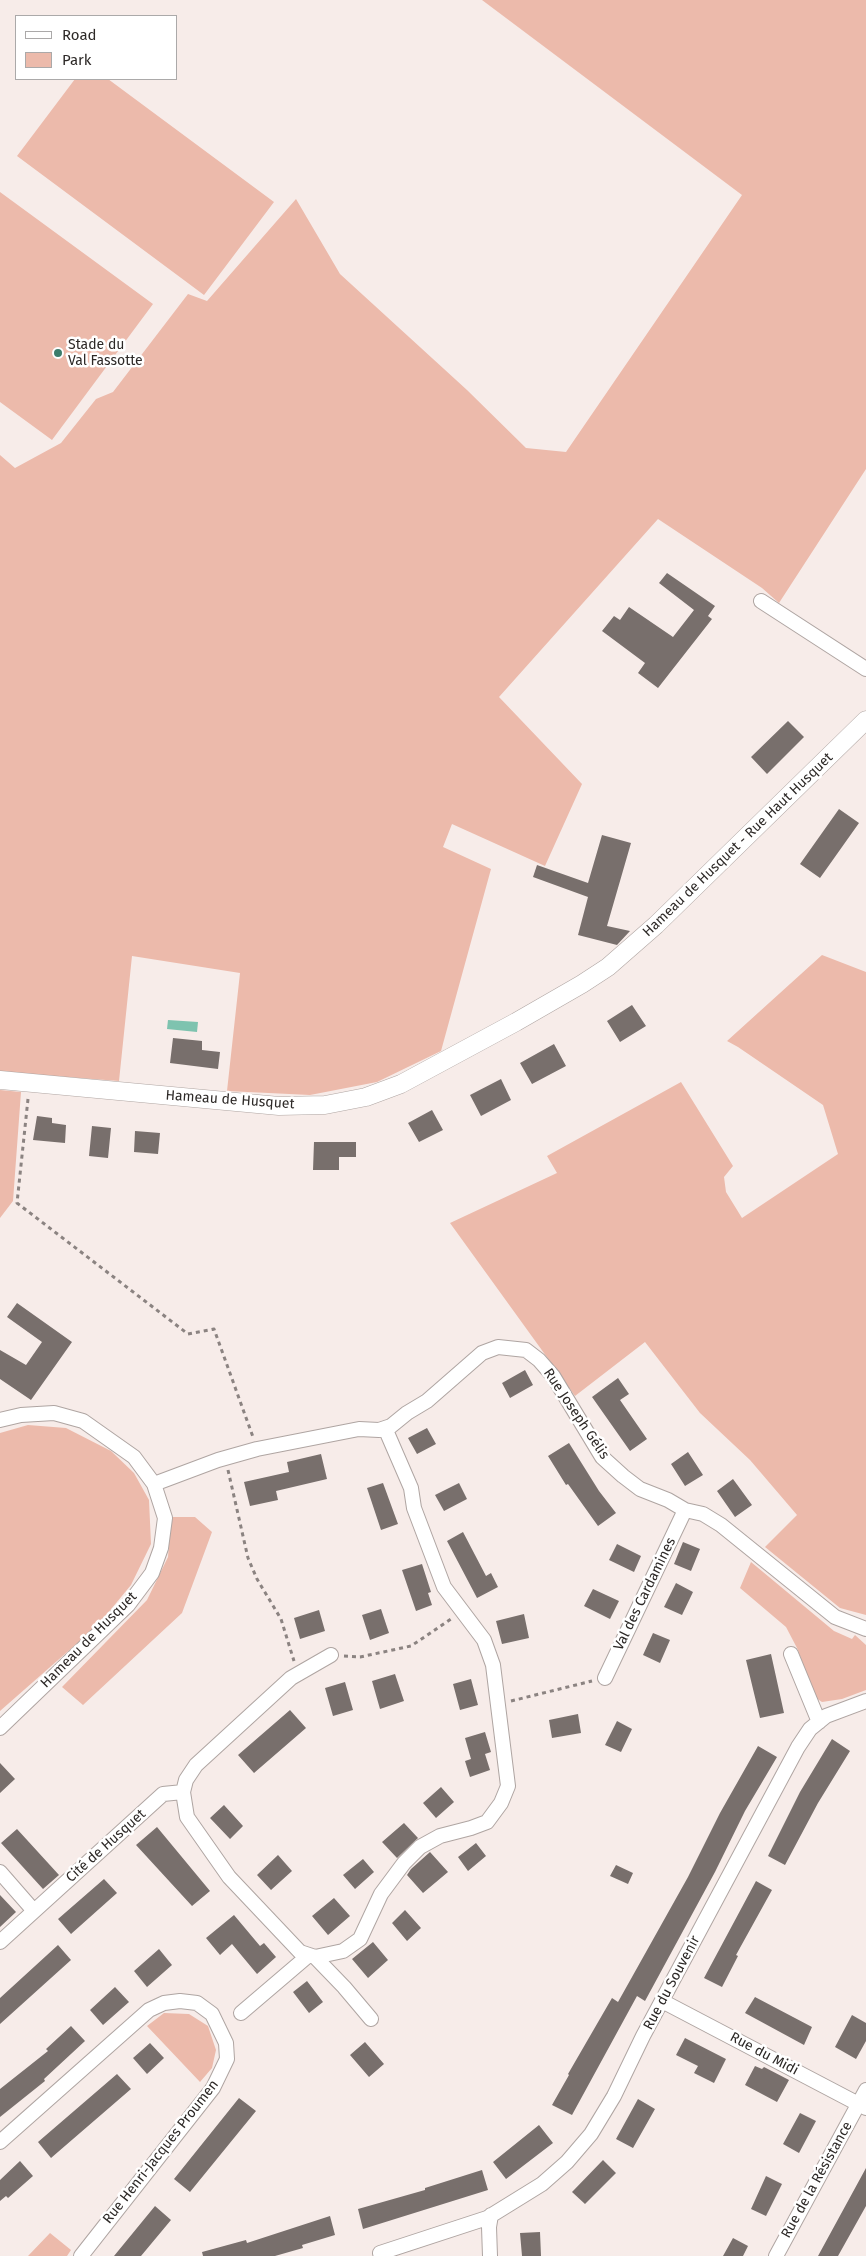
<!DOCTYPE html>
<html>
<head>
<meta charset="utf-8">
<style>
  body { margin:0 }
  #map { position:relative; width:866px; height:2256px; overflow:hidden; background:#f7ece9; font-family:"Fira Sans",sans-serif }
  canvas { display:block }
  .legend { position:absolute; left:15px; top:15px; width:162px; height:65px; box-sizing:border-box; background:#fff; border:1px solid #aba9a9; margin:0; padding:6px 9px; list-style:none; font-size:15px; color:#2d2927 }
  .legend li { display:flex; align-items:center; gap:10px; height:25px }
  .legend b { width:25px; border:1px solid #aba9a9 }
</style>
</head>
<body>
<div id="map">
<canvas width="866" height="2256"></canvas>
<ul class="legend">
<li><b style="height:6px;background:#fff"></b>Road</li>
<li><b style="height:14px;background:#ecbaab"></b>Park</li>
</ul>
</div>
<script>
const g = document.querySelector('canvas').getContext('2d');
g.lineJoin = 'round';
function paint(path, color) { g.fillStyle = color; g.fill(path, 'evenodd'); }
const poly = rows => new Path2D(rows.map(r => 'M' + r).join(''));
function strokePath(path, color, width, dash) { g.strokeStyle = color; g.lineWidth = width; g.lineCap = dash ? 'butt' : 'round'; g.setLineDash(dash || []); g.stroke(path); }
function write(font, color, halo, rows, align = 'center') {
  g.font = font + ' "Fira Sans",sans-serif'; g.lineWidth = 5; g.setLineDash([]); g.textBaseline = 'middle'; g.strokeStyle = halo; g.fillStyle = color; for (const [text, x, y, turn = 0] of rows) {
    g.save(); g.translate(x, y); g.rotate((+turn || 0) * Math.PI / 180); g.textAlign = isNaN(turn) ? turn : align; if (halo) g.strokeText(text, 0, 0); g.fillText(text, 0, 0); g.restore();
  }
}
const green = poly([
  [482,0,866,0,866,469,779,603,762,588,658,519,499,697,582,784,545,866,452,824,443,847,491,869,441,1051,377,1082,310,1095,227,1091,240,973,132,956,119,1081,0,1072,0,455,15,468,61,443,96,399,113,392,188,294,207,301,296,199,340,274,467,390,526,448,566,452,742,195],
  [75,79,108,79,274,202,204,295,17,156],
  [0,192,153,304,52,440,0,402],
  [822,955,866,972,866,1615,840,1608,765,1547,797,1515,750,1460,700,1413,645,1342,575,1396,450,1223,557,1173,547,1156,681,1082,733,1166,724,1177,726,1192,742,1218,838,1154,823,1105,738,1047,727,1041],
  [0,1090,21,1092,13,1201,0,1218],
  [28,1425,66,1428,111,1451,134,1473,149,1500,151,1544,131,1585,98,1625,0,1711,0,1433],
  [171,1517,195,1517,212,1532,182,1613,83,1705,62,1687,147,1600,168,1557],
  [751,1562,834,1631,852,1639,855,1635,866,1645,866,1690,842,1699,822,1702,816,1698,797,1648,786,1627,740,1588],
  [164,2013,189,2014,208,2026,216,2050,212,2068,200,2082,147,2026],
  [50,2233,71,2250,67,2256,28,2256]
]);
const water = poly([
  [168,1020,198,1022,197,1032,167,1029]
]);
const building = poly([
  [667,573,715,606,708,616,712,619,658,688,638,673,645,663,602,631,614,616,620,620,629,607,673,637,694,610,659,583],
  [788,721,804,737,767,774,751,757],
  [839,809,859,823,820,878,800,864],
  [602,835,631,843,607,926,630,931,617,945,578,935,588,897,533,877,537,865,588,883],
  [632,1005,646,1026,620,1042,607,1021],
  [173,1038,202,1041,202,1050,220,1052,218,1069,170,1063],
  [554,1044,566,1066,532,1084,520,1063],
  [501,1079,511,1100,481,1116,470,1095],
  [432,1110,443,1130,419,1142,408,1123],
  [37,1116,52,1118,52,1123,66,1125,65,1143,33,1140],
  [92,1126,111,1128,108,1158,89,1156],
  [135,1131,160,1133,158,1154,134,1152],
  [314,1142,356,1142,356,1157,339,1157,339,1170,313,1170],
  [17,1303,72,1342,31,1400,0,1379,0,1350,26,1365,42,1342,7,1317],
  [525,1370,533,1385,510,1398,502,1383],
  [618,1378,629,1394,620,1400,647,1439,630,1451,592,1397],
  [427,1428,436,1444,417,1454,408,1438],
  [569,1443,599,1491,616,1513,598,1526,568,1484,566,1485,548,1456],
  [688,1452,703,1475,685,1486,671,1464],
  [321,1454,327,1479,276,1491,278,1500,250,1506,244,1482,289,1472,287,1462],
  [733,1479,752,1505,735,1517,717,1491],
  [383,1483,398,1524,381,1530,367,1488],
  [459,1483,467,1499,444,1511,435,1495],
  [463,1532,486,1576,491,1573,498,1587,477,1598,447,1541],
  [683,1542,700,1549,691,1571,674,1564],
  [617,1544,641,1556,634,1572,609,1560],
  [422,1564,431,1592,428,1593,432,1605,416,1611,402,1570],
  [676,1583,693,1592,682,1615,664,1607],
  [593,1589,619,1601,610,1619,584,1606],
  [381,1609,389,1633,370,1640,362,1615],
  [319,1610,325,1631,300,1639,294,1618],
  [524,1614,529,1638,502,1644,496,1621],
  [653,1633,670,1640,660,1663,643,1655],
  [771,1654,784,1713,760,1718,746,1660],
  [395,1674,404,1701,380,1709,372,1681],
  [471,1679,478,1705,460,1710,453,1684],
  [345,1682,353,1710,333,1716,325,1688],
  [290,1710,306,1728,254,1773,238,1755],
  [578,1714,581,1733,552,1738,549,1720],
  [617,1721,632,1729,621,1752,605,1745],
  [485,1732,491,1752,485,1754,490,1770,470,1777,465,1761,471,1759,465,1738],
  [832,1739,850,1751,818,1803,785,1865,768,1856,800,1792],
  [758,1746,777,1757,745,1811,715,1872,645,2001,637,1996,572,2115,552,2105,569,2075,568,2074,612,1998,618,2002,688,1877,720,1813],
  [0,1763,15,1779,0,1793],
  [441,1787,454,1802,436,1818,423,1803],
  [224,1805,243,1826,230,1839,210,1818],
  [404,1823,418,1838,397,1858,382,1842],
  [157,1827,210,1891,192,1906,136,1845],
  [17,1829,59,1875,43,1889,1,1843],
  [476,1843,486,1856,468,1871,458,1857],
  [430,1852,448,1872,423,1893,407,1875,411,1869],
  [278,1855,292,1871,271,1890,257,1875],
  [363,1859,374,1872,355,1889,343,1875],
  [616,1865,633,1873,628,1884,610,1876],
  [104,1879,117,1893,71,1934,58,1919],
  [756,1881,772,1890,736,1955,738,1956,722,1987,704,1978],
  [0,1895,16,1912,0,1927],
  [334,1898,350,1916,328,1935,312,1916],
  [405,1910,421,1928,407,1941,392,1923],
  [234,1915,260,1946,264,1943,276,1957,257,1974,232,1944,220,1955,206,1938],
  [373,1942,388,1960,368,1978,352,1959],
  [58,1945,71,1960,0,2024,0,1998],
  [159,1949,172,1965,147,1987,134,1971],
  [307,1981,323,2002,309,2013,293,1992],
  [115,1987,129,2002,103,2025,90,2010],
  [755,1997,812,2027,804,2045,745,2013],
  [852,2015,866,2023,866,2041,856,2059,835,2047],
  [71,2026,85,2041,44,2079,45,2081,0,2117,0,2089,48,2051,46,2049],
  [685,2038,726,2059,714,2083,694,2073,698,2066,676,2055],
  [365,2042,384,2064,369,2077,350,2055],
  [150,2043,164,2058,147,2074,133,2058],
  [755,2066,762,2069,764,2067,789,2080,777,2102,745,2085],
  [117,2074,131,2089,51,2158,38,2142],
  [239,2098,256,2111,190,2192,174,2179],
  [638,2099,655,2109,633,2148,616,2139],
  [800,2113,816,2121,799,2153,783,2144],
  [539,2125,553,2143,506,2179,493,2162],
  [603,2160,616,2173,585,2204,572,2192],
  [20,2161,33,2176,8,2198,6,2196,0,2201,0,2180],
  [866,2168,866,2206,838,2256,818,2256],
  [482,2170,488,2190,363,2229,358,2209,425,2190,425,2188],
  [766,2176,782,2184,766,2216,751,2209],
  [155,2206,171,2220,141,2256,114,2256],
  [330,2216,335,2235,302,2245,303,2248,275,2256,203,2256,202,2252,246,2240,247,2243],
  [540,2232,541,2256,522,2256,520,2233],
  [733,2238,748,2246,743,2256,723,2256]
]);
const path = poly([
  [28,1099,17,1203,188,1334,214,1329,253,1437],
  [228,1470,248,1558,257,1579,281,1619,294,1661],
  [344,1656,360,1657,411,1646,451,1619],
  [511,1701,592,1681]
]);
const minor = poly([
  [761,601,866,669],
  [0,1420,21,1415,54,1413,83,1421,134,1457,154,1484,165,1518,161,1548,152,1573,128,1605,0,1728],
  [154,1484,218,1460,257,1449,359,1429,379,1430,391,1426,407,1413,427,1401,482,1353,498,1347,526,1350,539,1360,553,1376,602,1457,623,1476,640,1489,668,1500,685,1510,703,1514,721,1525,835,1617,866,1629],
  [791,1654,819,1722],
  [331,1655,291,1678,196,1765,186,1780,183,1792,187,1817,229,1877,300,1952,315,1957,343,1951,360,1939,381,1894,404,1863,420,1847,440,1836,471,1828,487,1822,501,1803,508,1786,493,1665,484,1640,444,1587,414,1508,411,1488,385,1428],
  [605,1678,685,1510],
  [0,1872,34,1911],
  [0,1942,163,1794,183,1792],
  [315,1957,344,1987,371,2019],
  [662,2001,866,2108],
  [241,2013,309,1955],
  [0,2142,149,2010,164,2003,180,2001,197,2003,212,2014,226,2043,227,2059,213,2088,81,2256],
  [380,2253,487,2218,542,2184,567,2162,591,2134,614,2096,643,2036,798,1747,810,1729,826,1716,866,1701],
  [490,2256,489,2227,491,2215],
  [776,2256,866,2090]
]);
const tertiary = poly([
  [0,1080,279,1106,325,1105,366,1097,401,1084,516,1022,582,984,608,967,656,925,866,720]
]);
const markers = [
  [58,353,5,"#3c7d6c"]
];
const poiNames = [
  ["Stade du",68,345],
  ["Val Fassotte",68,361]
];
const streetNames = [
  ["Hameau de Husquet - Rue Haut Husquet",738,845,-44],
  ["Hameau de Husquet",230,1100,4],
  ["Rue Joseph Gélis",576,1414,56],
  ["Val des Cardamines",645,1594,-64],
  ["Hameau de Husquet",89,1640,-45],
  ["Cité de Husquet",106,1846,-42],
  ["Rue du Souvenir",672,1983,-62],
  ["Rue du Midi",764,2054,28],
  ["Rue Henri-Jacques Proumen",161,2152,-52],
  ["Rue de la Résistance",817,2180,-61]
];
paint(green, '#ecbaab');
paint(water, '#7ec3af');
paint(building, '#786f6c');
strokePath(minor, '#afa5a2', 16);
strokePath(tertiary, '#afa5a2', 19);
strokePath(path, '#8b8381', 3, [4, 4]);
strokePath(minor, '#fff', 14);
strokePath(tertiary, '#fff', 18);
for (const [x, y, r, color] of markers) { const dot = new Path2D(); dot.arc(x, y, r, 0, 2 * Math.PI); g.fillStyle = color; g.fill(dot); strokePath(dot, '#fff', 2); }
write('14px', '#2d2927', '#fff', poiNames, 'left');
write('14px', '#2d2927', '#fff', streetNames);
</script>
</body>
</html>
